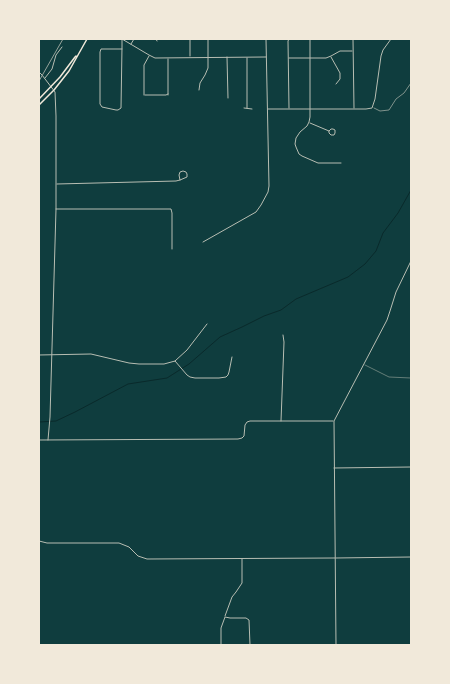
<!DOCTYPE html>
<html>
<head>
<meta charset="utf-8">
<style>
  body { margin:0 }
  #map { position:relative; width:450px; height:684px; overflow:hidden; background:#0f3d3e; font-family:Rubik,sans-serif }
  canvas { display:block }
  .frame { position:absolute; inset:0; border:40px solid #f1e9da; pointer-events:none }
</style>
</head>
<body>
<div id="map">
<canvas width="450" height="684"></canvas>
<div class="frame"></div>
</div>
<script>
const g = document.querySelector('canvas').getContext('2d');
g.lineJoin = 'round';
const poly = rows => new Path2D(rows.map(r => 'M' + r).join(''));
function strokePath(path, color, width, dash) { g.strokeStyle = color; g.lineWidth = width; g.lineCap = dash ? 'butt' : 'round'; g.setLineDash(dash || []); g.stroke(path); }
const stream = poly([
  [39,422,56,421,75,412,128,384,167,378,189,364,220,337,242,327,264,316,281,310,296,299,348,277,365,264,376,251,383,233,398,213,411,190]
]);
const path = poly([
  [374,108,380,111,389,110,396,99,404,93,411,83]
]);
const service = poly([
  [365,365,389,377,411,378]
]);
const minor = poly([
  [122,39,149,55,155,58,266,57],
  [156,39,157,41],
  [190,39,190,56],
  [310,39,310,117,309,122,307,126,300,132,296,138,295,144,296,147,299,154,302,156,318,163,341,163],
  [353,39,354,108],
  [131,44,134,39],
  [122,49,101,49,100,52,100,104,102,107,116,110,118,110,121,108,122,47,122,39],
  [227,57,228,98],
  [331,57,340,73,340,79,336,84],
  [247,58,247,108],
  [289,58,326,58,331,56,340,51,352,51],
  [168,59,168,95],
  [45,78,52,69,56,55,62,47],
  [199,90,200,83,205,75,208,68,208,39],
  [144,95,144,65,149,56],
  [145,95,166,95,168,94],
  [244,108,252,109],
  [289,108,288,41,289,39],
  [268,109,366,109,372,108,375,99,381,56,383,50,391,39],
  [310,123,329,131,329,133,331,135,334,135,335,133,335,130,333,129,331,129,329,131],
  [57,184,176,181,180,180,187,177,187,174,186,172,183,171,180,172,179,175,180,180],
  [56,209,171,209,172,213,172,249],
  [203,242,256,212,261,205,268,192,269,186,266,39],
  [39,355,91,354,129,363,139,364,164,364,175,361,187,375,190,377,195,378,219,378,226,377,228,375,229,372,232,357],
  [175,361,187,350,207,324],
  [281,421,284,342,283,335],
  [334,468,411,467],
  [336,558,411,557],
  [225,616,232,597,236,592,242,583,242,559],
  [221,645,221,628,225,617,230,618,246,618,249,620,250,645]
]);
const tertiary = poly([
  [39,72,42,75,55,92,56,116,56,209,50,417,48,440],
  [39,440,238,439,242,438,244,436,245,425,247,422,250,421,333,421],
  [39,541,47,543,119,543,129,547,138,556,147,559,335,558],
  [336,645,334,421,387,320,390,311,396,292,411,261]
]);
const primary = poly([
  [39,99,60,77,75,57,76,56],
  [39,105,54,90,69,71,87,39]
]);
const rail = poly([
  [39,81,63,39]
]);
strokePath(stream, '#0a2a2b', 1);
strokePath(path, '#f1e9da', 0.5);
strokePath(service, '#b8beb3', 0.5);
strokePath(minor, '#b8beb3', 1);
strokePath(tertiary, '#b8beb3', 1);
strokePath(primary, '#f1e9da', 1.5);
strokePath(rail, '#97a49c', 1);
</script>
</body>
</html>
